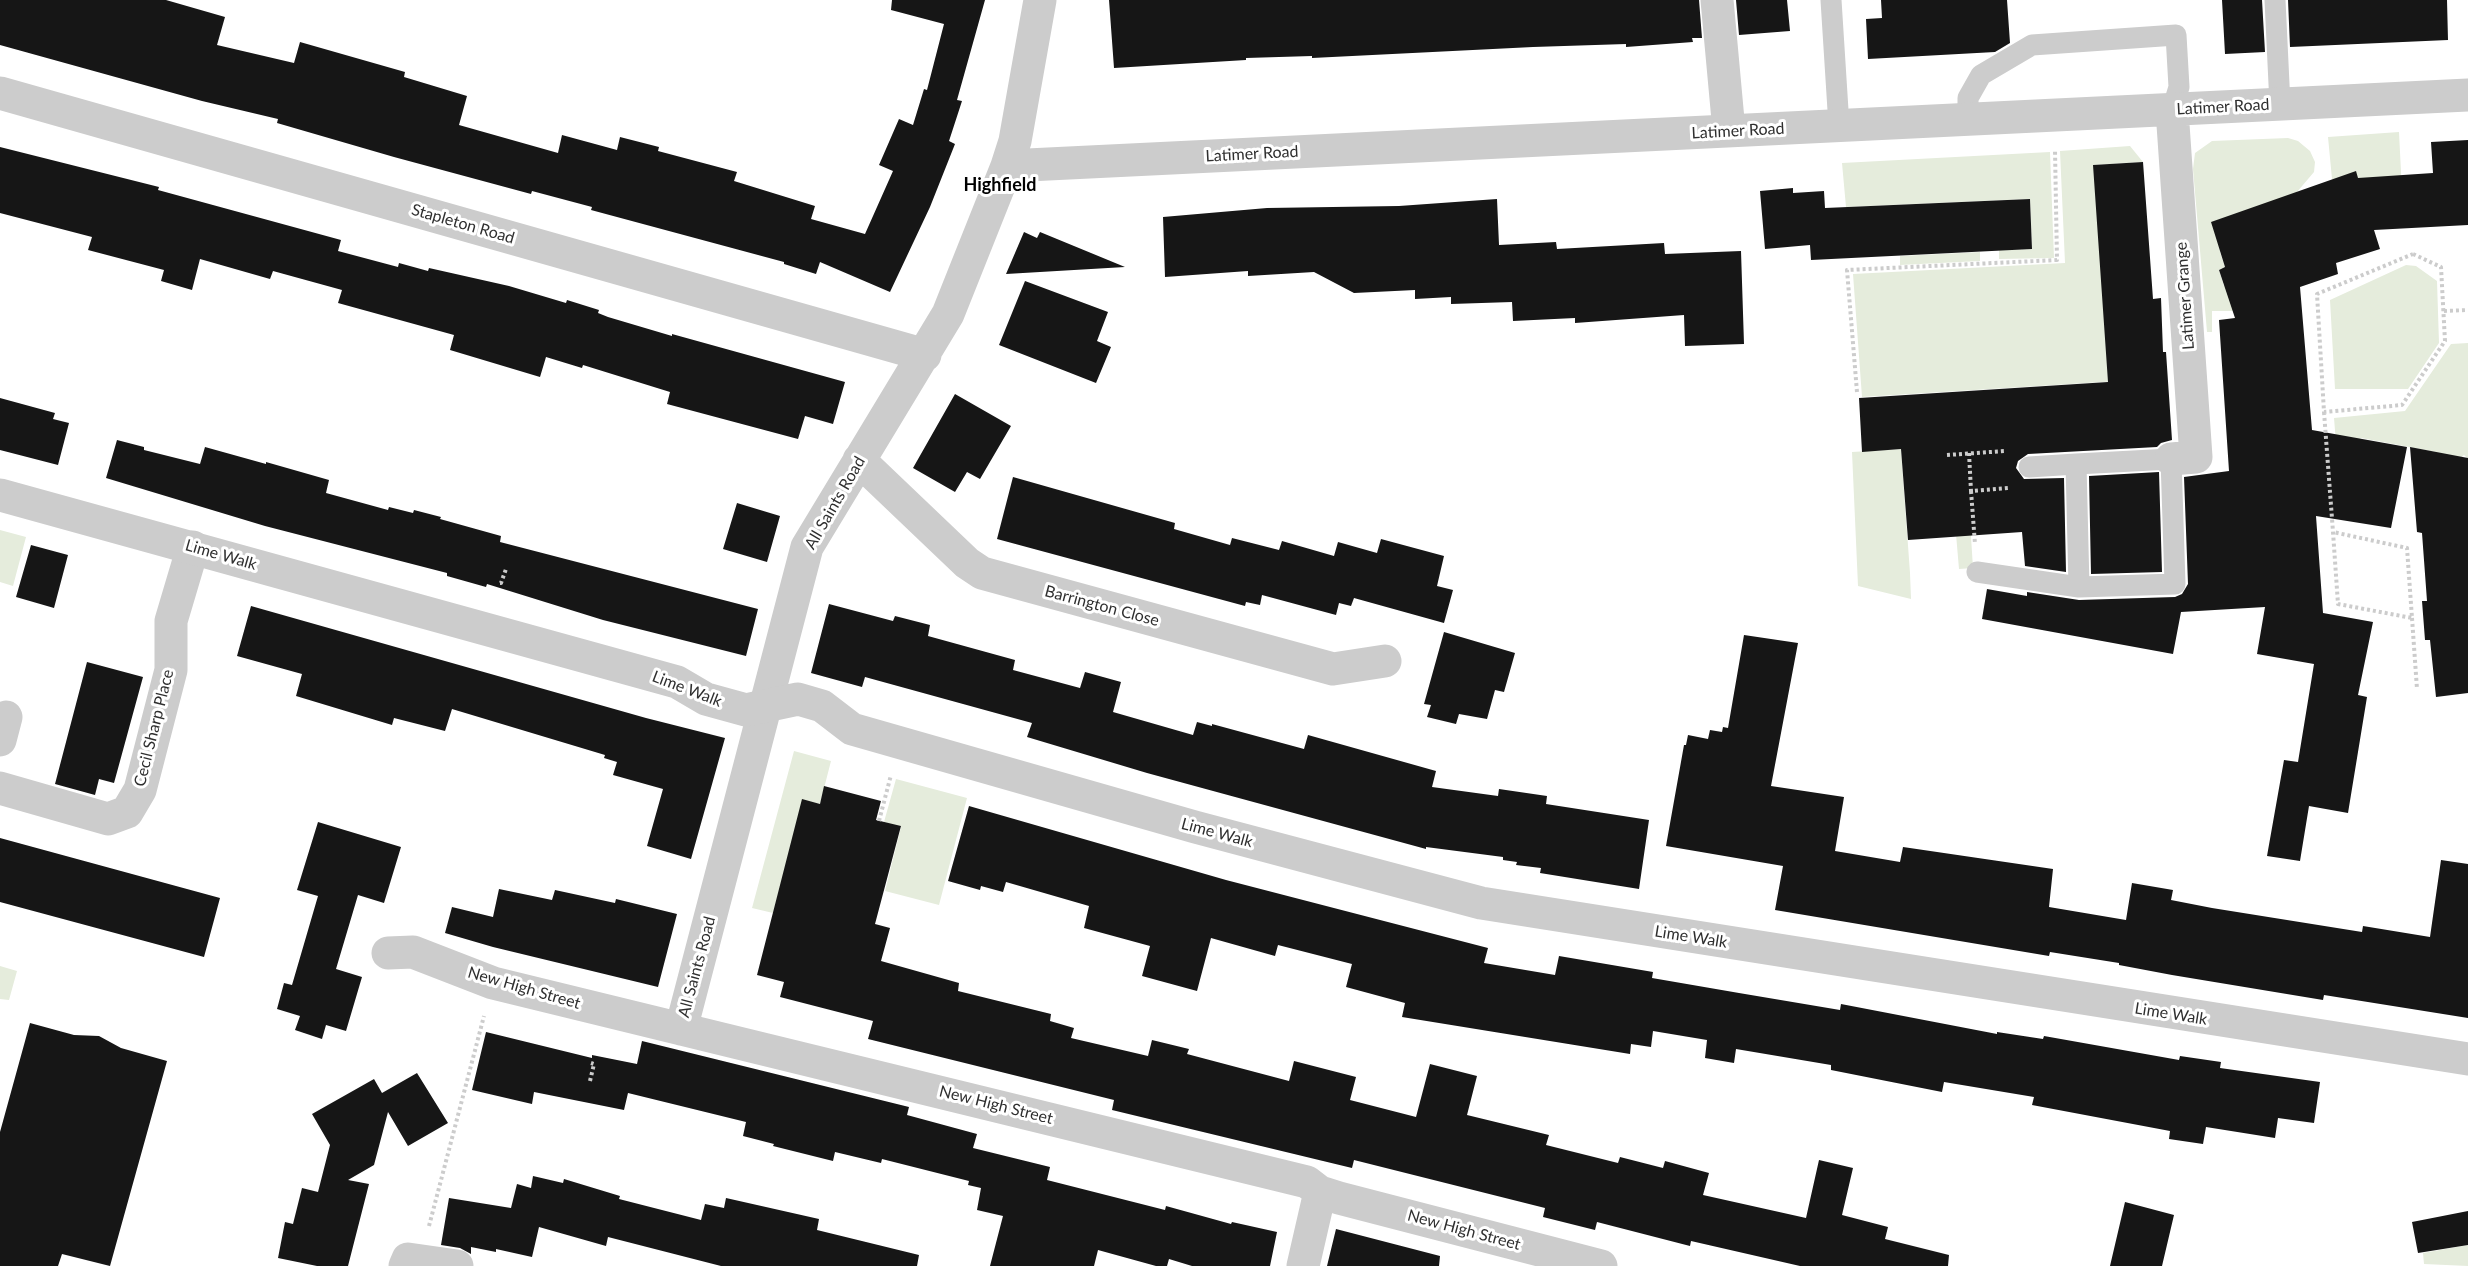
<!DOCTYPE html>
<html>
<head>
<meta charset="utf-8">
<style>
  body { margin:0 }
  canvas { display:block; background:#fff }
</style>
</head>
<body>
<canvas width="2468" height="1266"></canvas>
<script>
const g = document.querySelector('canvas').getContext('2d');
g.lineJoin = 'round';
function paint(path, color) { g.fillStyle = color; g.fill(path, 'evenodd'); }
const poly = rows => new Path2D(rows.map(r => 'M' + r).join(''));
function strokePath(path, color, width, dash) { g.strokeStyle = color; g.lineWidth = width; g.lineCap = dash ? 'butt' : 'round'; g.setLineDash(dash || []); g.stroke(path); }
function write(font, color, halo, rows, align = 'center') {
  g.font = font + ' Lato,sans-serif'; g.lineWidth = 6; g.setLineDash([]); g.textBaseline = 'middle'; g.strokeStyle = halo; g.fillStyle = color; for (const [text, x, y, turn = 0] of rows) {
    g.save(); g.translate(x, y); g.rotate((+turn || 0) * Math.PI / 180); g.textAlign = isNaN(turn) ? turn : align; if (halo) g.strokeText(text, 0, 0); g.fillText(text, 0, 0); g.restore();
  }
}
const green = poly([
  [2399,132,2402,192,2332,179,2328,137],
  [2288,138,2298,141,2310,151,2315,162,2314,172,2297,192,2220,252,2225,267,2219,270,2224,286,2230,284,2239,311,2212,311,2212,332,2207,332,2193,169,2195,153,2212,141],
  [2130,146,2143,162,2094,165,2135,380,1862,397,1853,274,2065,263,2060,151],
  [2050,152,2054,258,1999,259,1999,250,2032,249,2030,199,1846,207,1842,163],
  [1980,252,1980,261,1900,265,1900,256],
  [2406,265,2416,266,2437,281,2439,343,2408,389,2335,389,2330,300],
  [2468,343,2468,459,2464,455,2444,473,2436,452,2361,438,2337,455,2334,418,2405,411,2451,344],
  [1901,449,1910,573,1911,599,1858,586,1852,452],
  [1966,458,1973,568,1959,569,1956,534],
  [0,530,26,537,13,586,0,582],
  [794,751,831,761,820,804,803,800,773,913,752,908],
  [896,779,967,798,939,905,885,891,901,827,884,822],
  [0,966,17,971,9,1000,0,999],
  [2468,1245,2468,1266,2424,1264,2423,1253]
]);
const building = poly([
  [0,0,166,0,225,17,217,45,294,63,300,42,405,72,404,77,467,96,459,125,558,153,562,135,617,150,620,137,659,147,658,151,737,172,734,181,815,206,811,219,865,234,893,171,879,165,899,119,913,125,924,89,927,90,944,24,891,10,892,0,985,0,957,100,962,101,949,141,955,144,930,207,890,292,820,262,816,274,784,264,784,262,591,210,592,207,532,191,531,194,394,157,277,123,278,119,202,101,0,45],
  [1109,0,1699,0,1702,38,1692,38,1693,42,1626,47,1626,44,1533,47,1312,58,1312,56,1246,58,1246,60,1114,68],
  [1736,0,1787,0,1790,31,1739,35],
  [1881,0,2007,0,2010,43,1995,52,1868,59,1866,19,1882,18],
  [2222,0,2262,0,2265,52,2225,54],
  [2288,0,2447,0,2448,40,2290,47],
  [2468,140,2468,225,2374,230,2380,249,2336,263,2338,274,2300,287,2312,430,2407,447,2391,528,2316,516,2323,613,2373,622,2358,695,2367,697,2348,813,2309,806,2300,861,2267,856,2284,760,2298,762,2314,664,2257,654,2265,607,2181,612,2173,654,1982,619,1987,589,2027,596,2027,592,2079,600,2175,597,2182,594,2188,584,2184,477,2229,471,2219,320,2235,318,2219,270,2225,267,2211,222,2356,171,2358,178,2433,173,2431,142],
  [0,147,159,187,158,190,341,240,338,251,398,267,399,263,428,271,429,268,509,286,566,303,567,300,599,310,598,313,608,317,672,336,672,334,845,382,833,424,805,416,798,439,667,404,670,392,583,365,582,368,546,357,540,377,450,350,454,335,338,303,342,290,273,271,270,279,200,259,192,290,161,281,164,270,88,250,92,237,0,213],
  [2143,162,2153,299,2161,298,2163,352,2166,352,2172,440,2161,443,2157,447,2028,454,2018,461,2016,468,2024,479,2064,478,2066,572,2025,566,2022,532,1908,540,1901,449,1862,452,1859,398,2108,382,2093,165],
  [1793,188,1793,193,1824,191,1825,208,2030,199,2032,249,1811,260,1810,245,1765,249,1760,191],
  [1497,199,1499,245,1556,242,1557,249,1664,243,1665,254,1741,251,1744,344,1685,346,1684,315,1575,323,1575,318,1513,321,1512,302,1451,304,1451,297,1415,299,1415,290,1354,293,1314,272,1248,276,1248,271,1165,277,1163,217,1267,208,1399,206],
  [1024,232,1037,238,1040,232,1125,267,1006,274],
  [1025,281,1108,312,1097,341,1111,347,1096,383,999,345],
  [955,394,1011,426,980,479,967,472,955,492,913,468],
  [0,398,55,413,53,419,69,423,58,465,0,450],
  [117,440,144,447,144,450,200,464,205,447,266,464,266,462,329,480,326,493,388,510,389,507,413,513,414,510,441,517,440,519,501,536,500,542,758,609,746,656,603,620,487,584,486,587,447,576,447,573,265,526,106,478],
  [2410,447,2468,458,2468,693,2436,697,2430,640,2425,640,2422,601,2427,601,2422,533,2417,532],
  [2159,472,2162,572,2091,574,2089,476],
  [1013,477,1175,523,1174,529,1230,545,1232,538,1279,550,1282,541,1334,556,1338,542,1377,553,1381,539,1444,556,1437,586,1453,590,1444,623,1354,598,1351,606,1339,603,1336,615,1262,595,1260,605,1246,602,1245,606,997,539],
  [737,503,780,516,767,562,723,549],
  [31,545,68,555,54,608,16,597],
  [829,604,893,621,895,616,930,625,928,636,1015,660,1013,670,1080,688,1085,672,1121,682,1113,712,1193,735,1197,722,1212,726,1212,724,1304,749,1308,735,1436,771,1432,787,1498,796,1499,789,1547,796,1546,804,1649,820,1639,889,1540,873,1541,868,1516,865,1517,862,1503,860,1503,857,1426,847,1426,849,1147,773,1027,737,1032,723,865,677,862,687,811,673],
  [251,606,646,718,725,738,691,859,647,846,663,789,613,775,617,762,604,758,605,755,452,709,445,731,394,718,392,725,296,696,302,674,237,656],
  [1444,632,1515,653,1504,692,1495,690,1487,719,1459,714,1456,724,1427,717,1431,705,1424,704],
  [1744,635,1798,643,1771,786,1844,797,1835,851,1900,862,1903,847,2053,869,2049,907,2126,920,2132,883,2173,890,2171,900,2212,908,2362,932,2363,926,2430,937,2441,860,2468,864,2468,1018,2324,995,2323,1000,2172,975,2119,965,2119,963,2050,952,2049,956,1775,910,1783,866,1666,846,1684,745,1686,745,1688,735,1708,739,1710,730,1722,732,1723,727,1728,728],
  [87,662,143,677,114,783,99,779,95,795,55,784],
  [824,786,881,801,876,820,901,826,875,924,890,928,881,961,959,983,958,991,1051,1014,1050,1021,1074,1028,1071,1038,1148,1056,1152,1040,1189,1049,1187,1054,1289,1081,1294,1061,1356,1077,1350,1100,1416,1117,1430,1064,1477,1076,1467,1115,1549,1135,1546,1145,1618,1163,1620,1157,1663,1168,1665,1161,1709,1173,1703,1195,1806,1218,1819,1160,1853,1168,1842,1215,1888,1227,1885,1239,1949,1255,1948,1266,1800,1266,1691,1241,1690,1246,1597,1222,1595,1230,1543,1217,1545,1208,1354,1160,1352,1168,1112,1110,1114,1100,868,1039,873,1021,780,997,784,982,757,975,802,799,820,804],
  [969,806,1226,880,1488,948,1484,963,1555,975,1559,956,1653,972,1652,978,1739,993,1840,1010,1841,1004,1997,1034,1997,1032,2043,1039,2044,1036,2179,1060,2180,1056,2221,1062,2220,1068,2320,1082,2314,1123,2278,1118,2275,1138,2206,1127,2203,1144,2169,1139,2170,1131,2032,1105,2034,1097,1944,1082,1942,1092,1831,1070,1831,1065,1736,1049,1734,1063,1705,1058,1707,1040,1653,1031,1651,1047,1631,1044,1630,1054,1402,1017,1405,1003,1346,987,1352,964,1278,945,1275,956,1211,938,1197,991,1142,976,1150,946,1084,928,1089,906,1006,882,1003,892,981,886,980,890,948,881],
  [318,822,401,847,384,903,358,895,336,969,362,977,346,1031,326,1025,322,1039,295,1030,300,1016,277,1009,284,983,292,985,318,896,297,890],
  [0,838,220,898,204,957,0,902],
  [499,889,552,900,555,890,615,903,616,899,677,914,658,987,493,947,445,933,452,907,493,917],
  [30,1023,74,1035,99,1036,121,1048,167,1061,110,1266,62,1254,58,1266,0,1266,0,1132],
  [486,1032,592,1058,592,1055,637,1064,642,1041,909,1107,907,1115,977,1134,973,1148,1050,1167,1047,1180,1165,1210,1166,1206,1231,1224,1232,1222,1277,1232,1270,1266,1192,1266,1169,1259,1167,1266,1156,1266,1098,1250,1094,1266,990,1266,1003,1216,977,1210,981,1188,968,1185,969,1181,882,1159,881,1163,835,1152,833,1161,773,1146,774,1144,743,1136,746,1122,628,1093,624,1110,534,1092,532,1104,472,1090],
  [417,1073,448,1123,408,1146,388,1112,374,1165,348,1180,369,1184,348,1266,317,1266,278,1258,285,1222,293,1224,302,1188,318,1192,330,1145,312,1114,374,1079,382,1093],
  [533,1176,563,1183,564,1179,620,1196,619,1199,701,1220,705,1204,724,1208,726,1198,819,1219,817,1230,919,1255,917,1266,721,1266,608,1237,606,1246,539,1227,532,1257,496,1249,496,1252,471,1247,471,1254,460,1248,441,1245,449,1198,511,1208,517,1184,531,1188],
  [2125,1202,2174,1215,2162,1266,2110,1266],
  [2468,1211,2468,1245,2418,1253,2412,1222],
  [1336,1229,1440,1256,1439,1266,1327,1266]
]);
const path = poly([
  [2413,254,2441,267,2445,341,2402,405,2324,412,2317,294,2413,254],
  [2444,311,2468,310],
  [1857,392,1847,270,2057,260,2055,150],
  [2324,412,2333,532,2338,604,2412,618,2407,548,2333,532],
  [1969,453,1971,491,2008,488],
  [1947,455,2005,451],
  [1971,491,1975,544],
  [500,583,501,583,506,569],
  [2412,618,2417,689],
  [879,821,891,775],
  [590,1081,594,1064,591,1063],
  [429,1226,484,1016]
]);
const service = poly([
  [1831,0,1839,126],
  [2275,0,2280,105],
  [1968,120,1968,98,1981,75,2032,45,2176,35,2179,87,2172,110],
  [2029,467,2076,464,2171,459,2175,584,2079,587,2076,464],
  [1977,572,2079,587]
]);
const minor = poly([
  [1717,0,1729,131],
  [0,93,925,355],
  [1007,166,2468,95],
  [2171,459,2196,457,2172,110],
  [859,460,967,563,982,573,1333,669,1385,661],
  [0,740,6,717],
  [0,788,108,819,127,812,140,790,171,670,171,621,193,547],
  [388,953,413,952,493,983,1307,1182,1320,1192,1339,1198,1601,1266],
  [681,1029,807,547,948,314,1007,166,1015,141,1040,0],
  [405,1266,408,1259,457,1266],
  [1303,1266,1320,1192]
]);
const tertiary = poly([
  [0,495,677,682,706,699,746,710,798,699,822,706,852,729,1195,827,1481,903,2468,1059]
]);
const streetNames = [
  ["Latimer Road",2223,107,-3],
  ["Latimer Road",1738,131,-3],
  ["Latimer Road",1252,154,-3],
  ["Stapleton Road",463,224,16],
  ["Latimer Grange",2185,296,-94],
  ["All Saints Road",835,503,-60],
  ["Lime Walk",221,555,16],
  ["Barrington Close",1102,606,15],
  ["Lime Walk",687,689,21],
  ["Cecil Sharp Place",154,728,-76],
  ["Lime Walk",1217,833,15],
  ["Lime Walk",1691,937,9],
  ["All Saints Road",697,967,-75],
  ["New High Street",524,988,16],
  ["Lime Walk",2171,1014,9],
  ["New High Street",996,1105,14],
  ["New High Street",1464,1230,15]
];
const neighbourhoodNames = [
  ["Highfield",1000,185]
];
paint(green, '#e5ecdc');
paint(building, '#161616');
strokePath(path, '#ccc', 4, [3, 3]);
strokePath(service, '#ccc', 21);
strokePath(minor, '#ccc', 33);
strokePath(tertiary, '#ccc', 33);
write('16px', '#2f2f2f', '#fff', streetNames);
write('bold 18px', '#000', '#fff', neighbourhoodNames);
</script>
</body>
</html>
